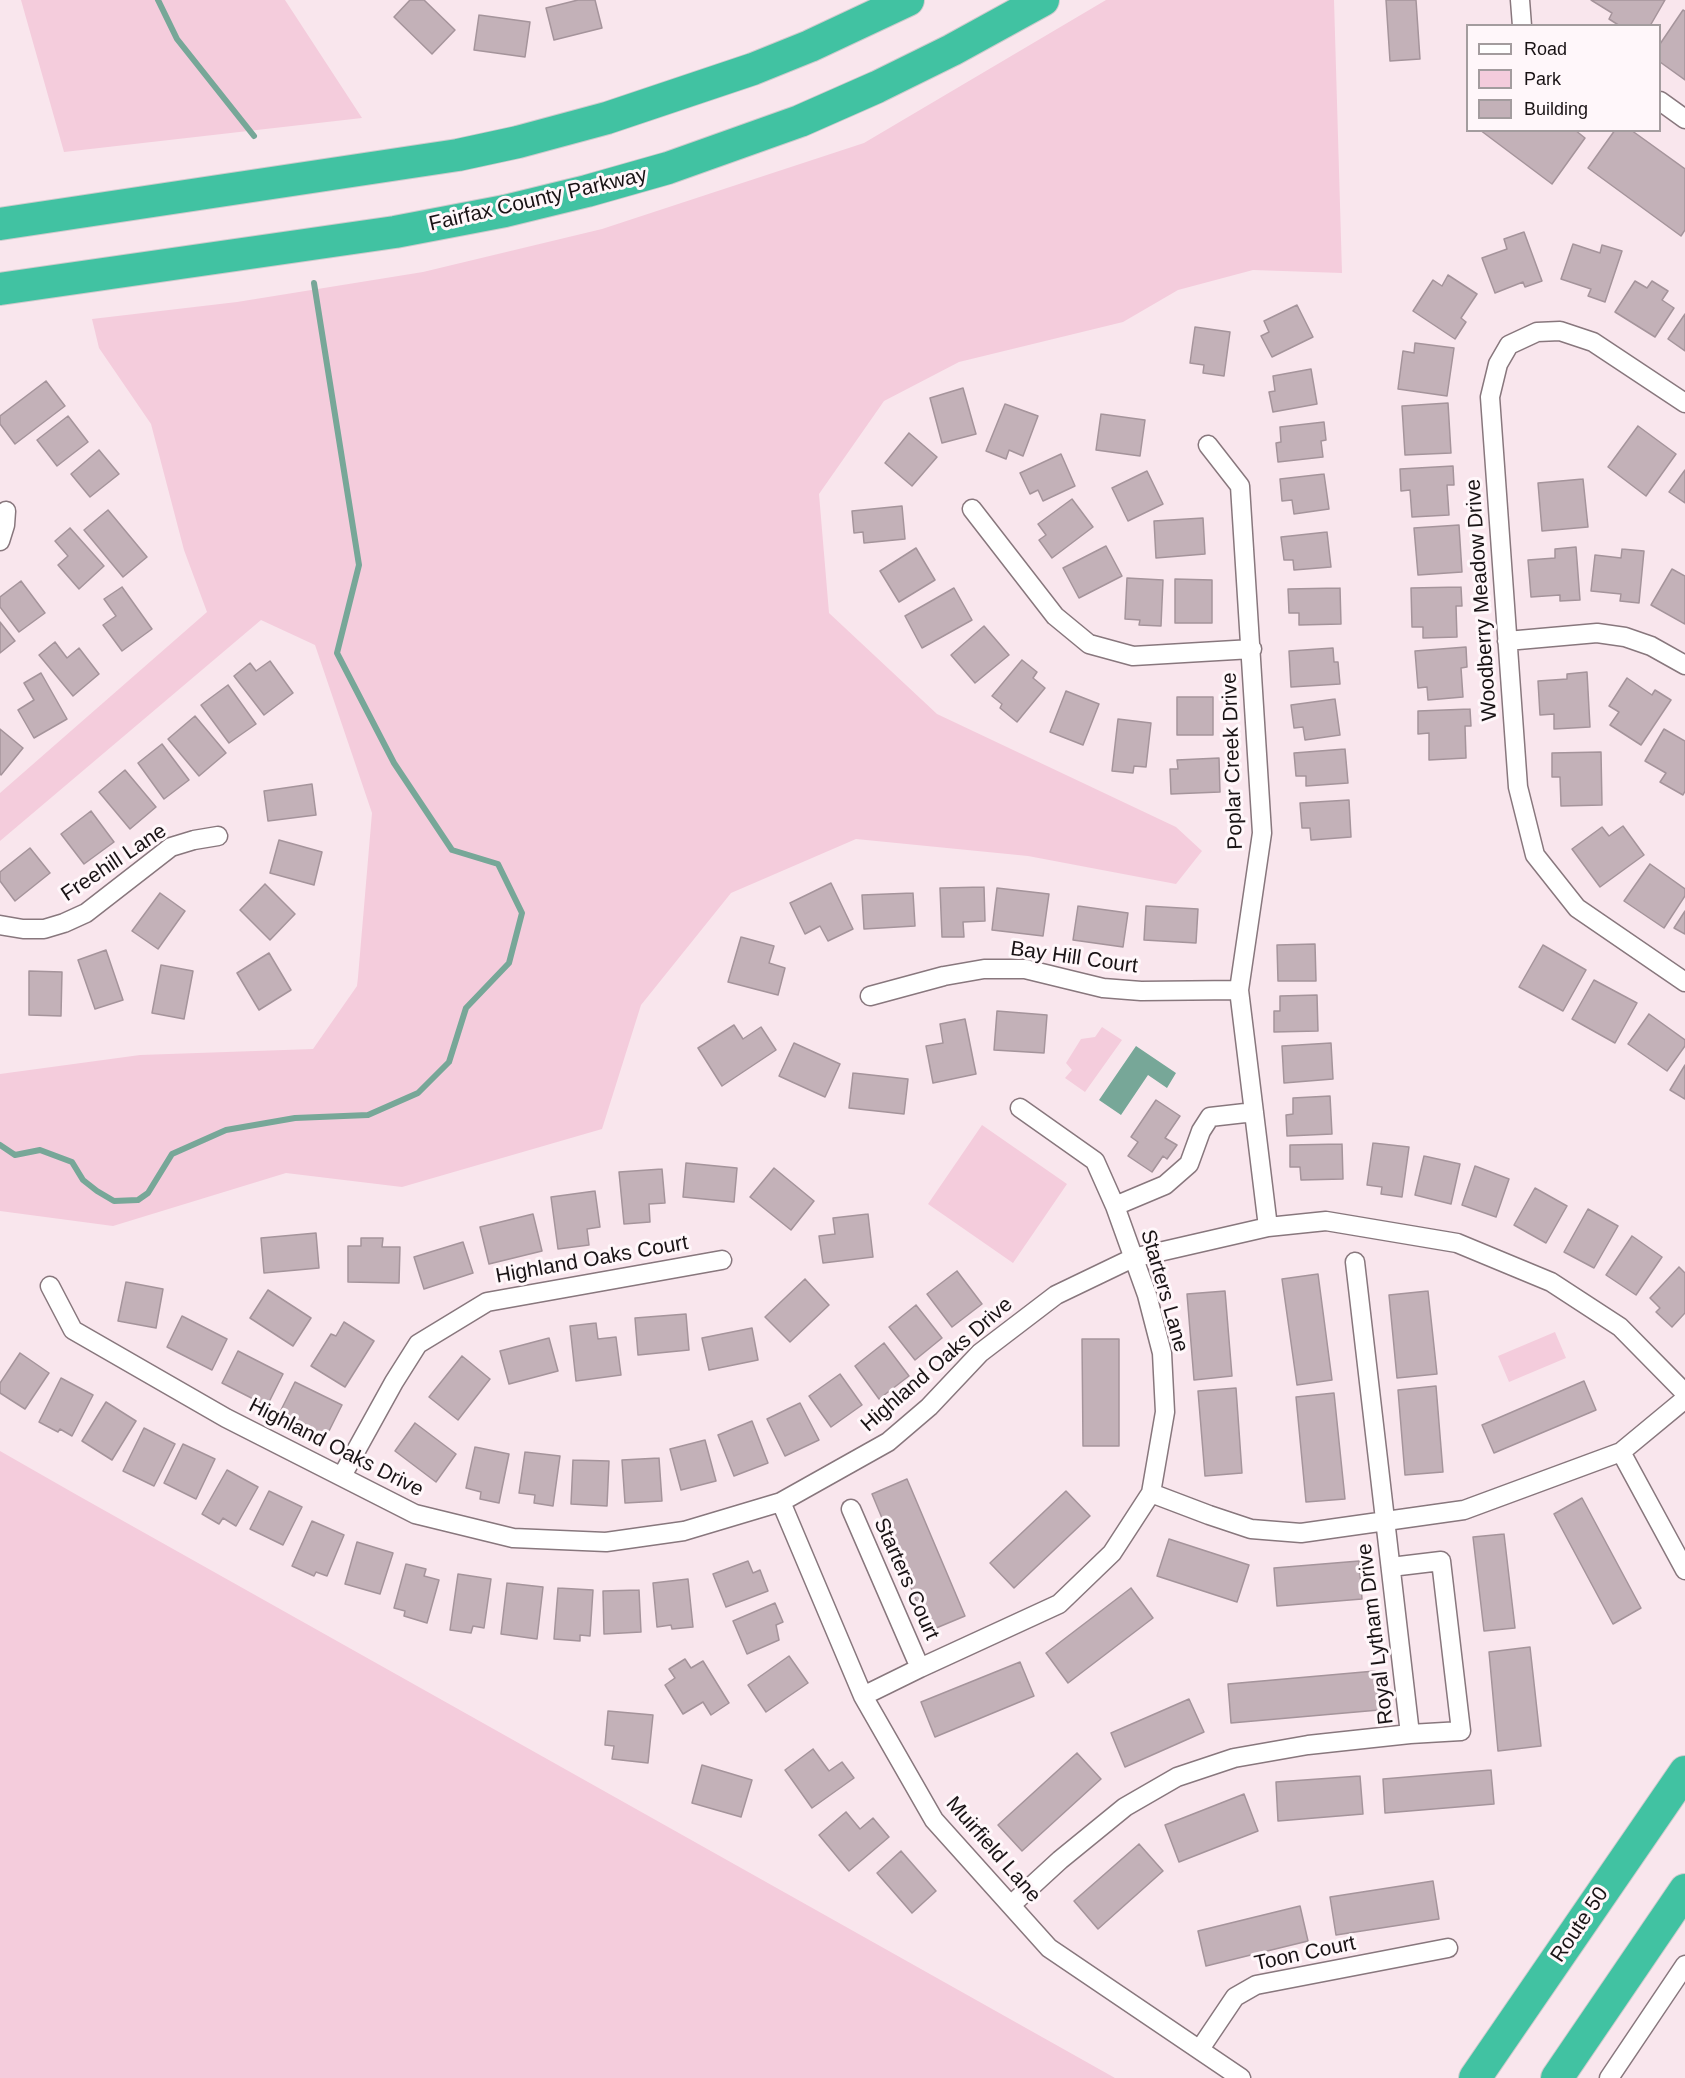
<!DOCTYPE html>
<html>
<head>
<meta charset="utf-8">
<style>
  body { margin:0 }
  #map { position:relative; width:1685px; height:2078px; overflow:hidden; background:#f9e6ed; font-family:Arial,sans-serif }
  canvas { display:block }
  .legend { position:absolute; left:1466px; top:24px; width:195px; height:108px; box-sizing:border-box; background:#fff7fa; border:2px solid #a39c9e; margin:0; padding:8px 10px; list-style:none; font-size:18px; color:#191315 }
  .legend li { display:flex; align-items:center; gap:12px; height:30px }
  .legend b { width:30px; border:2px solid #a39c9e }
</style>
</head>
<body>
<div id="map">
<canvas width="1685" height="2078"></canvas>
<ul class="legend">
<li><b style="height:8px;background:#fff"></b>Road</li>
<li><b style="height:16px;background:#f4ccdc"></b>Park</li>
<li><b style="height:16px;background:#c3b1b8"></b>Building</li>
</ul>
</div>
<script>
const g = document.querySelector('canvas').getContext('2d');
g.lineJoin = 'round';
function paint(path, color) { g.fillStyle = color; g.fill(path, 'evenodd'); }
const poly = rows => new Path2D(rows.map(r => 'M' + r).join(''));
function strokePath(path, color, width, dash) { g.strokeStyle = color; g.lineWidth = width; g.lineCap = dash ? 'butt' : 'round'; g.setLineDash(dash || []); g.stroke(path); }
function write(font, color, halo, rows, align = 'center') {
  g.font = font + ' Arial,sans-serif'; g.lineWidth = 6; g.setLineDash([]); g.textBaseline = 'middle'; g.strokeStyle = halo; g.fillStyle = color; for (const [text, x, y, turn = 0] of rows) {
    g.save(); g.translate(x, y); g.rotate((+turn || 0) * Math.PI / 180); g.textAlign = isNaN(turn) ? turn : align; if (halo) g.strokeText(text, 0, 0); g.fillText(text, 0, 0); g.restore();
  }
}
const green = poly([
  [21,0,285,0,362,118,64,152],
  [1106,0,1334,0,1342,273,1253,270,1178,290,1123,322,959,362,884,401,819,494,829,613,937,714,1176,827,1202,851,1176,884,1028,856,856,839,731,893,641,1005,602,1129,402,1187,286,1173,113,1226,0,1211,0,1074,140,1055,313,1049,357,986,358,977,372,813,315,645,261,620,0,841,0,793,207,612,184,550,151,424,99,348,92,319,237,302,423,272,602,229,864,143],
  [1102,1027,1122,1040,1085,1092,1065,1078,1072,1070,1066,1063,1081,1039,1095,1037],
  [982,1125,1067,1184,1013,1263,928,1204],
  [1555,1332,1566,1358,1509,1382,1498,1356],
  [0,1451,77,1495,1115,2078,0,2078]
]);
const water = poly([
  [1136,1046,1176,1073,1167,1088,1148,1075,1121,1115,1099,1100]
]);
const stream = poly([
  [158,0,177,39,254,136],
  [0,1145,15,1155,40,1150,72,1162,83,1180,97,1191,114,1201,138,1200,148,1193,172,1154,226,1130,295,1118,368,1115,418,1093,449,1062,466,1008,509,963,522,913,498,864,452,850,394,763,337,653,359,565,314,283]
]);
const building = poly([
  [410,0,424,0,455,30,432,54,394,17,410,0],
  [578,0,595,0,602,28,554,40,546,8,578,0],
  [1386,0,1416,0,1420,59,1390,61,1386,0],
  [1591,0,1665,0,1650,26,1620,26,1609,19,1612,13,1591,0],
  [1683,10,1685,11,1685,80,1660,62,1660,44,1683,10],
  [479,15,530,22,525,57,474,50,479,15],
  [1480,130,1575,130,1585,138,1552,184,1480,130],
  [1615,130,1631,130,1685,169,1685,230,1681,236,1588,168,1615,130],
  [1524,232,1542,281,1525,287,1523,282,1495,293,1482,258,1507,249,1504,239,1524,232],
  [1573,244,1600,253,1602,245,1622,251,1605,302,1588,296,1591,289,1561,279,1573,244],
  [1448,275,1477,294,1461,318,1466,322,1455,339,1413,311,1433,280,1442,286,1448,275],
  [1635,281,1647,288,1652,281,1668,291,1662,300,1674,308,1655,337,1615,312,1635,281],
  [1297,305,1313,337,1272,357,1261,336,1269,332,1264,321,1297,305],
  [1685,314,1685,351,1668,339,1685,314],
  [1195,327,1230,332,1224,376,1203,373,1204,365,1190,363,1195,327],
  [1415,343,1454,348,1447,396,1398,389,1403,351,1414,353,1415,343],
  [1311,369,1317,404,1273,412,1269,392,1275,391,1273,376,1311,369],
  [46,381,65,406,15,444,0,424,0,416,46,381],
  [963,388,976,434,942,443,930,398,963,388],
  [1448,403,1451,453,1405,455,1402,406,1448,403],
  [1005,404,1038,416,1023,456,1009,450,1006,459,986,451,1005,404],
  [1101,414,1145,420,1140,456,1096,450,1101,414],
  [68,416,88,442,57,466,37,440,68,416],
  [1324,422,1326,440,1321,441,1323,457,1278,462,1276,443,1281,442,1280,427,1324,422],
  [1638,426,1676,454,1646,496,1608,467,1638,426],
  [909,433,937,457,912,486,885,463,909,433],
  [99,450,119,474,90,497,71,474,99,450],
  [1061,454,1075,486,1043,501,1038,490,1030,494,1020,473,1061,454],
  [1453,466,1454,485,1447,485,1449,515,1412,517,1410,490,1401,491,1400,469,1453,466],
  [1685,470,1685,503,1669,492,1685,470],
  [1147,471,1163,504,1128,521,1112,488,1147,471],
  [1324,474,1329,509,1294,514,1292,500,1282,501,1280,479,1324,474],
  [1583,479,1588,527,1542,531,1538,483,1583,479],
  [1072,499,1093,527,1052,558,1039,540,1046,535,1038,524,1072,499],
  [902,506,905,539,864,543,863,532,854,533,852,511,902,506],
  [108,510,147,557,123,577,84,530,108,510],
  [1203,518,1205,554,1156,558,1154,521,1203,518],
  [1459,525,1462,572,1418,575,1414,528,1459,525],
  [70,528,104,566,79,589,58,565,68,556,55,541,70,528],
  [1327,532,1331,567,1294,570,1293,560,1284,560,1281,537,1327,532],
  [1106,546,1122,576,1079,598,1063,568,1106,546],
  [1576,547,1580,600,1560,601,1560,595,1531,597,1528,560,1555,558,1555,549,1576,547],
  [916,548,935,580,899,602,880,571,916,548],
  [1622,549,1644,551,1639,603,1620,601,1621,594,1591,591,1595,555,1621,558,1622,549],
  [1672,569,1685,576,1685,624,1651,605,1672,569],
  [1127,578,1163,580,1161,626,1139,625,1140,620,1125,619,1127,578],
  [1175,579,1212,580,1212,623,1175,623,1175,579],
  [21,581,45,613,19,632,0,607,0,597,21,581],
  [122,587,152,629,122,651,103,625,116,616,104,599,122,587],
  [1461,587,1462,606,1456,606,1457,637,1423,638,1423,627,1412,627,1411,588,1461,587],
  [954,588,972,620,922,648,905,616,954,588],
  [1340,588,1341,624,1299,625,1299,613,1289,613,1288,589,1340,588],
  [0,622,15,641,0,653,0,622],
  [984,626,1009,655,975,683,951,655,984,626],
  [55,642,67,658,79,648,99,674,73,696,39,655,55,642],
  [1466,647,1467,667,1461,668,1463,697,1428,700,1427,687,1418,688,1415,651,1466,647],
  [1333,648,1334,662,1338,662,1340,684,1291,687,1289,651,1333,648],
  [1022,660,1037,672,1033,678,1045,688,1017,722,1000,708,1002,704,992,696,1022,660],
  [270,661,293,693,264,715,234,676,250,663,256,671,270,661],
  [1587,672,1590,727,1554,729,1554,714,1540,715,1538,681,1567,679,1567,674,1587,672],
  [41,673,67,719,34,738,18,710,34,700,24,683,41,673],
  [1627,678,1652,695,1655,690,1671,700,1641,745,1610,725,1619,712,1609,706,1627,678],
  [228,685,256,724,229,743,201,705,228,685],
  [1066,691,1099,704,1083,745,1050,732,1066,691],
  [1177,697,1213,697,1213,735,1177,735,1177,697],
  [1335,699,1340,735,1305,740,1303,727,1294,728,1291,705,1335,699],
  [1470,709,1471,726,1465,726,1466,758,1429,760,1429,733,1418,734,1418,711,1470,709],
  [195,716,226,753,199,776,168,739,195,716],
  [1118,719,1151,723,1146,767,1134,766,1133,773,1112,771,1118,719],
  [0,729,23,748,1,775,0,774,0,729],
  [1664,729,1685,741,1685,791,1683,795,1660,782,1666,773,1645,761,1664,729],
  [162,744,189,780,164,799,138,763,162,744],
  [1345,749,1348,783,1306,786,1306,776,1296,776,1294,753,1345,749],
  [1601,752,1602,805,1561,806,1560,777,1552,777,1552,753,1601,752],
  [1219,758,1220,792,1171,794,1170,769,1178,769,1177,760,1219,758],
  [125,770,156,807,130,829,99,792,125,770],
  [312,784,316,815,268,821,264,791,312,784],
  [1349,800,1351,837,1311,840,1310,828,1302,828,1300,803,1349,800],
  [91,811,114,842,84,864,61,834,91,811],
  [1623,826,1644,855,1600,887,1572,849,1602,827,1609,836,1623,826],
  [279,840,322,852,314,885,270,873,279,840],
  [30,848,50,873,15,901,0,881,0,872,30,848],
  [1650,864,1685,889,1685,896,1664,928,1624,901,1650,864],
  [831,883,853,929,828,941,820,926,805,934,790,903,831,883],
  [265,884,295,914,270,940,240,910,265,884],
  [984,887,985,921,963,922,964,937,942,937,940,888,984,887],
  [997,888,1049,894,1043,936,992,930,997,888],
  [160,893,185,911,158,949,132,931,160,893],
  [913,893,915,926,864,929,862,895,913,893],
  [1078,906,1128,913,1123,947,1073,940,1078,906],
  [1146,906,1198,909,1196,943,1144,940,1146,906],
  [1685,911,1685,934,1674,928,1685,911],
  [741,937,774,946,769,963,785,968,778,995,728,982,741,937],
  [1315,944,1316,981,1278,981,1277,945,1315,944],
  [1543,945,1586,970,1563,1011,1519,987,1543,945],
  [106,950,123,1000,95,1009,78,960,106,950],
  [269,953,291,990,259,1010,237,973,269,953],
  [161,965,193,971,184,1019,152,1013,161,965],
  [29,971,62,972,61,1016,29,1015,29,971],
  [1594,980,1637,1003,1615,1043,1572,1019,1594,980],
  [1317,995,1318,1031,1274,1032,1274,1011,1280,1011,1280,996,1317,995],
  [997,1011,1047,1015,1044,1053,994,1050,997,1011],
  [1649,1014,1685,1040,1685,1046,1667,1071,1628,1044,1649,1014],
  [965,1019,976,1074,933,1083,926,1046,943,1043,940,1024,965,1019],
  [734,1025,743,1039,761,1027,776,1050,722,1086,698,1048,734,1025],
  [794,1043,840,1064,825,1097,779,1076,794,1043],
  [1331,1043,1333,1079,1284,1083,1282,1046,1331,1043],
  [1685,1065,1685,1099,1670,1090,1685,1065],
  [853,1073,908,1079,904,1114,849,1108,853,1073],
  [1330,1096,1332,1134,1287,1136,1286,1115,1293,1114,1293,1098,1330,1096],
  [1156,1100,1180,1116,1165,1138,1177,1145,1167,1159,1163,1156,1152,1172,1128,1156,1138,1142,1131,1137,1156,1100],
  [1373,1143,1409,1147,1402,1197,1381,1194,1382,1187,1367,1185,1373,1143],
  [1342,1144,1343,1179,1301,1180,1300,1167,1290,1167,1290,1145,1342,1144],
  [1424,1156,1460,1164,1451,1204,1415,1195,1424,1156],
  [686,1163,737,1168,734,1202,683,1197,686,1163],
  [1475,1166,1509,1179,1496,1217,1462,1205,1475,1166],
  [774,1168,814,1201,791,1230,750,1197,774,1168],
  [662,1169,665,1203,649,1204,650,1222,624,1224,619,1172,662,1169],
  [1535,1188,1567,1206,1546,1243,1514,1225,1535,1188],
  [595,1191,600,1227,587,1229,589,1245,558,1249,551,1197,595,1191],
  [1588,1209,1618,1226,1594,1268,1564,1252,1588,1209],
  [533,1214,542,1251,489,1264,480,1227,533,1214],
  [868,1214,873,1257,823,1263,819,1236,835,1234,833,1218,868,1214],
  [316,1233,319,1268,264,1273,261,1238,316,1233],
  [1632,1236,1662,1257,1636,1295,1606,1275,1632,1236],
  [361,1238,383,1238,382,1247,400,1247,399,1283,348,1282,348,1246,361,1246,361,1238],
  [463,1242,473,1273,424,1289,414,1257,463,1242],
  [1679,1267,1685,1273,1685,1313,1672,1327,1656,1312,1660,1308,1650,1298,1679,1267],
  [957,1271,982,1304,952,1327,927,1294,957,1271],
  [1318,1274,1332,1380,1297,1385,1282,1279,1318,1274],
  [805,1279,829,1305,790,1342,765,1317,805,1279],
  [126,1282,163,1289,156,1328,118,1321,126,1282],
  [268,1290,311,1318,293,1346,250,1318,268,1290],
  [1225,1291,1232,1376,1194,1380,1187,1294,1225,1291],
  [1428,1291,1437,1374,1397,1378,1389,1295,1428,1291],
  [916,1305,942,1338,915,1360,889,1327,916,1305],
  [686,1314,689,1350,638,1355,635,1318,686,1314],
  [182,1316,227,1339,212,1370,167,1347,182,1316],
  [344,1322,374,1341,345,1387,311,1366,331,1334,336,1336,344,1322],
  [596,1323,598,1339,616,1337,621,1375,576,1381,570,1326,596,1323],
  [752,1328,758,1360,709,1370,702,1338,752,1328],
  [549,1338,558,1371,509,1384,500,1351,549,1338],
  [1082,1339,1119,1339,1119,1446,1083,1446,1082,1339],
  [884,1343,909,1376,879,1399,855,1366,884,1343],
  [238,1351,283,1374,267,1406,222,1383,238,1351],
  [20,1353,49,1373,25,1409,0,1393,0,1383,20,1353],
  [462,1356,490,1379,458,1420,429,1397,462,1356],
  [840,1374,862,1405,831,1427,809,1396,840,1374],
  [61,1378,93,1395,72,1436,60,1429,58,1432,39,1422,61,1378],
  [1584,1381,1596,1410,1494,1453,1482,1425,1584,1381],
  [295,1382,342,1405,326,1437,279,1414,295,1382],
  [1436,1386,1443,1472,1405,1475,1398,1390,1436,1386],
  [1236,1388,1242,1473,1205,1476,1198,1391,1236,1388],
  [1334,1393,1345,1499,1306,1502,1296,1397,1334,1393],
  [106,1402,136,1421,112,1460,82,1441,106,1402],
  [800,1403,819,1440,785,1456,767,1419,800,1403],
  [752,1421,768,1463,734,1476,718,1435,752,1421],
  [415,1423,456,1454,436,1482,395,1451,415,1423],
  [144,1428,175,1444,154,1486,123,1471,144,1428],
  [705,1440,716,1481,681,1490,670,1449,705,1440],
  [183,1444,215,1459,196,1499,164,1483,183,1444],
  [475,1447,509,1454,499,1503,480,1499,481,1492,466,1488,475,1447],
  [525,1452,560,1456,553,1506,534,1503,535,1495,519,1493,525,1452],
  [659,1458,662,1501,625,1503,622,1460,659,1458],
  [573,1460,609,1461,607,1506,571,1504,573,1460],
  [227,1470,258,1487,236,1526,223,1518,219,1524,202,1514,227,1470],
  [907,1479,965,1616,929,1631,872,1494,907,1479],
  [269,1491,302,1507,283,1545,250,1529,269,1491],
  [1066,1491,1090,1516,1014,1588,990,1563,1066,1491],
  [1582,1498,1641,1608,1613,1624,1554,1514,1582,1498],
  [312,1521,344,1535,327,1576,316,1572,314,1576,292,1566,312,1521],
  [1504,1534,1515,1628,1484,1631,1473,1537,1504,1534],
  [1169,1539,1249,1565,1237,1602,1157,1576,1169,1539],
  [357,1542,393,1553,380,1594,345,1584,357,1542],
  [748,1561,753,1573,760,1570,768,1591,726,1607,713,1574,748,1561],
  [1359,1561,1362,1599,1277,1606,1274,1568,1359,1561],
  [406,1564,426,1569,424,1576,439,1580,427,1623,404,1616,405,1611,394,1608,406,1564],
  [458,1574,491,1579,484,1628,473,1626,471,1633,450,1630,458,1574],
  [688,1579,693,1627,672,1629,671,1625,657,1627,653,1583,688,1579],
  [507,1583,543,1587,537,1639,501,1634,507,1583],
  [558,1588,593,1590,590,1636,580,1635,580,1641,554,1639,558,1588],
  [1131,1588,1153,1618,1068,1683,1046,1653,1131,1588],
  [639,1590,641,1632,604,1634,603,1591,639,1590],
  [775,1603,783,1622,776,1625,779,1640,747,1654,733,1621,775,1603],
  [1530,1647,1541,1746,1498,1751,1489,1652,1530,1647],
  [789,1656,808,1683,766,1712,748,1685,789,1656],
  [685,1659,691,1668,703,1661,729,1703,711,1715,703,1702,683,1714,665,1685,675,1678,669,1669,685,1659],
  [1020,1662,1034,1696,935,1737,921,1702,1020,1662],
  [1375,1671,1379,1710,1231,1723,1228,1684,1375,1671],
  [1189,1699,1204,1732,1125,1767,1111,1733,1189,1699],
  [608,1711,653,1715,648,1763,612,1759,614,1746,605,1745,608,1711],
  [813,1749,829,1771,842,1762,854,1778,812,1808,785,1770,813,1749],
  [1077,1753,1101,1779,1022,1851,998,1825,1077,1753],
  [702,1765,752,1780,741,1817,692,1803,702,1765],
  [1491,1770,1494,1804,1385,1813,1383,1779,1491,1770],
  [1360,1776,1363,1814,1278,1821,1276,1782,1360,1776],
  [1244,1794,1258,1831,1179,1862,1165,1825,1244,1794],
  [846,1812,860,1829,873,1818,889,1837,849,1871,819,1835,846,1812],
  [1139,1844,1163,1871,1098,1929,1074,1901,1139,1844],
  [901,1851,936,1891,912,1913,877,1873,901,1851],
  [1433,1881,1439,1919,1336,1935,1330,1897,1433,1881],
  [1300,1906,1308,1941,1206,1966,1198,1931,1300,1906]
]);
const street = poly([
  [1520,0,1522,26],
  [1660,101,1685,119],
  [1685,403,1593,342,1560,331,1537,332,1509,345,1498,364,1490,397,1518,787,1535,855,1577,908,1685,982],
  [1208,445,1240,486,1262,833,1239,990,1268,1227],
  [972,509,1055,616,1089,644,1133,656,1252,649],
  [0,541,5,525,6,511],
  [1507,641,1597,633,1625,637,1651,646,1685,665],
  [0,925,23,929,44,929,64,923,86,913,171,847,194,840,218,836],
  [870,996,944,976,984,969,1025,969,1103,988,1141,991,1239,990],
  [1115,1206,1165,1185,1189,1164,1201,1131,1210,1117,1254,1112],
  [50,1286,73,1330,226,1418,415,1514,513,1538,606,1542,684,1531,781,1502,888,1442,929,1407,980,1353,1056,1295,1133,1258,1268,1227,1326,1221,1457,1243,1551,1282,1620,1327,1685,1393],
  [1621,1452,1685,1570],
  [342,1476,394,1382,418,1344,487,1302,722,1260],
  [1151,1493,1209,1515,1251,1529,1301,1533,1464,1510,1621,1452,1685,1399],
  [781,1502,863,1696,934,1820,1049,1948,1241,2078],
  [851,1509,920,1668],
  [1391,1567,1441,1561,1461,1731,1410,1734],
  [863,1696,920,1668,1059,1604,1112,1553,1151,1493,1165,1412,1162,1353,1147,1295,1115,1206,1095,1161,1020,1108],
  [1011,1905,1060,1860,1125,1807,1177,1777,1234,1758,1308,1745,1410,1734,1355,1262],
  [1200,2049,1235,1997,1256,1985,1448,1948],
  [1609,2078,1685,1965]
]);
const highway = poly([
  [0,224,458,155,518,142,607,118,753,69,810,46,908,0],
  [0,289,395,232,505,211,587,191,668,168,800,121,877,87,952,50,1043,0],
  [1475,2078,1685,1772],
  [1557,2078,1685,1890]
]);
const streetNames = [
  ["Fairfax County Parkway",538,200,-13],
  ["Woodberry Meadow Drive",1482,600,-94],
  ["Poplar Creek Drive",1233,761,-92],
  ["Freehill Lane",114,863,-34],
  ["Bay Hill Court",1074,958,8],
  ["Highland Oaks Court",592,1260,-10],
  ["Starters Lane",1164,1291,74],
  ["Highland Oaks Drive",937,1365,-41],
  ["Highland Oaks Drive",336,1448,27],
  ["Starters Court",906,1579,66],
  ["Royal Lytham Drive",1376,1634,-97],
  ["Muirfield Lane",993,1850,49],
  ["Route 50",1580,1925,-56],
  ["Toon Court",1305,1954,-12]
];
paint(green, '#f4ccdc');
paint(water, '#77a798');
strokePath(stream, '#77a798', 6);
paint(building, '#c3b1b8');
strokePath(building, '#a5949b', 1.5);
strokePath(street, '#88777d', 21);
strokePath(highway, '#cccbcc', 34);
strokePath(street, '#fff', 18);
strokePath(highway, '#41c2a2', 32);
write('21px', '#191315', '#fff7fa', streetNames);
</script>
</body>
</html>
